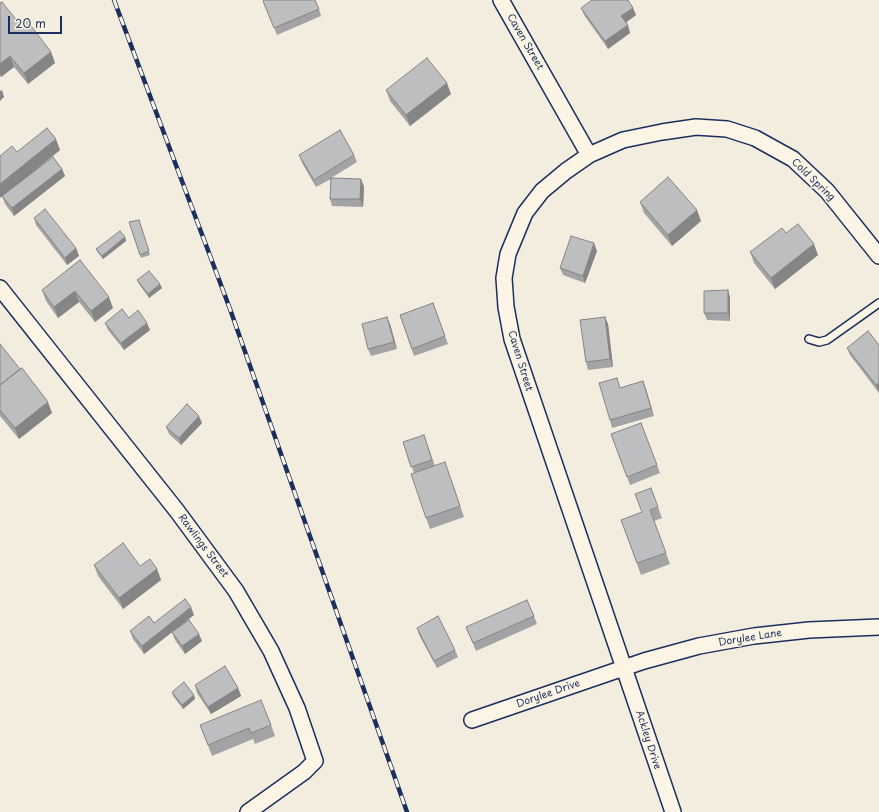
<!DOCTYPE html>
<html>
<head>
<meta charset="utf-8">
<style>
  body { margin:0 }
  #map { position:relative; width:879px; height:812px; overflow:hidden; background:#f3ede0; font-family:"Playpen Sans",sans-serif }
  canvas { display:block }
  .scale { position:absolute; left:8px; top:16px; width:54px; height:18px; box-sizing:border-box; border:2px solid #1b2f5e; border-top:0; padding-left:5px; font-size:12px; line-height:14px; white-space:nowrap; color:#1b2f5e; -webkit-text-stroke:3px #fcf5e5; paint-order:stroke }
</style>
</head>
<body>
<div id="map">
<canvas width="879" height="812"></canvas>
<div class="scale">20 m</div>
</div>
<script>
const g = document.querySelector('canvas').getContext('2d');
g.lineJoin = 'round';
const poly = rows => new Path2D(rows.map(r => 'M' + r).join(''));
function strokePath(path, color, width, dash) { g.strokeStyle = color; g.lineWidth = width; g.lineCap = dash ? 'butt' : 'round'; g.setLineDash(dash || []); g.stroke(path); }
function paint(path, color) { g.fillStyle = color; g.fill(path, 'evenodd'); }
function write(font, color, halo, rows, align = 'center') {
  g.font = font + ' "Playpen Sans",sans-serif'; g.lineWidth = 3; g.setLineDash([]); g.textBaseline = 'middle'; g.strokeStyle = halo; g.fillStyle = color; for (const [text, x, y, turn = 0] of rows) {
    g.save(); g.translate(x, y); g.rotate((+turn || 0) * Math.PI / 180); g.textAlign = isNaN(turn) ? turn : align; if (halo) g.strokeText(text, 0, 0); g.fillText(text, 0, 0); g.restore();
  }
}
const service = poly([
  [809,339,819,342,827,340,879,303]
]);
const minor = poly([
  [501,0,589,155],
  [0,288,177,511,236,591,271,651,297,708,315,761,304,772,248,812],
  [472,720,644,661,699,646,754,636,809,630,879,627],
  [673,812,512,339,506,307,504,278,508,254,525,213,542,191,566,171,589,155,623,140,662,132,696,127,727,129,755,138,793,159,827,191,879,256]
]);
const rail = poly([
  [114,0,230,309,407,812]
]);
const wall = poly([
  [263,1,319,9,321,16,277,35],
  [0,3,19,23,51,52,55,63,28,84,14,67,1,77,0,75],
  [581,8,633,8,636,15,626,22,630,33,608,49,584,15],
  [386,90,451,94,410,126,390,101],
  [60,150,30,175,62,169,65,176,14,216,5,204,2,196,17,152],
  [299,155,354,155,357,162,331,178,361,179,364,187,363,207,332,206,330,199,331,179,316,187,302,163],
  [640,202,701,221,672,246,644,213],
  [34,218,76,248,79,256,67,265,36,225],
  [139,220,150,255,141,258,129,222],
  [786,233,818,255,775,289,754,263,750,252],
  [125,237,126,241,103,259,98,253,96,249],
  [597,251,585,283,563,275,560,268],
  [80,260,113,308,95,322,79,302,58,318,46,301,42,290],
  [137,280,162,288,149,298,139,284],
  [728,290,730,298,730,321,707,320,704,313],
  [433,303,448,344,414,356,400,315],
  [605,317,608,324,613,367,588,370,586,362],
  [129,318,150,330,124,350,108,330,105,323],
  [390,324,397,349,371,356,368,349],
  [0,344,52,413,19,439,0,416],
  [879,345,879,393,850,355,847,348],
  [643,381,654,416,612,428,610,420,620,388],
  [202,423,181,445,169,434,166,427],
  [641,423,660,473,630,485,611,434],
  [424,435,435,466,449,473,464,517,430,529,426,518,414,473,403,442],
  [651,488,662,518,654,521,670,564,641,575,621,520,642,512],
  [94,565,140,566,157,569,161,580,123,609,98,576],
  [194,615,144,654,133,639,130,631,154,623],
  [534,616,537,624,476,651,466,627],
  [417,628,455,650,458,657,437,668,419,635],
  [172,632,202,641,185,654,175,640],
  [195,685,238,688,241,696,211,714,197,693],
  [172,692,194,695,195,699,183,709,173,696],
  [200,725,271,725,275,736,255,744,253,739,212,756]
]);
const shadedWall = poly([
  [633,8,636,15,624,24,621,16],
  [628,25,630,33,608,49,605,41],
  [51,52,55,63,28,84,24,73],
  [10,56,14,67,1,77,0,73,0,64],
  [447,83,451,94,410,126,406,115],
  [2,90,4,97,0,101,0,91],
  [56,139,60,150,0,198,0,184],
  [62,169,65,176,14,216,12,208],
  [361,179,364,187,363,207,360,199],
  [697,210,701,221,672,246,668,235],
  [125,237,126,241,103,259,102,256],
  [594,243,597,251,585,283,583,276],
  [814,244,818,255,775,289,771,278],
  [76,248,79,256,67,265,65,258],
  [160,284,162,288,149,298,148,294],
  [728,290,730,298,730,321,728,313],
  [75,291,79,302,58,318,54,307],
  [109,297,113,308,95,322,91,311],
  [387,317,390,324,397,349,394,342],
  [605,317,608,324,613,367,610,359],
  [147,323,150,330,124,350,121,343],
  [643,381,646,389,654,416,651,408],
  [879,383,879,392,876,385],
  [48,402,52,413,19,439,15,428],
  [199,416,202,423,181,445,179,438],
  [157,569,161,580,123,609,119,598],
  [191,607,194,615,144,654,142,646],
  [199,634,202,641,185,654,182,646],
  [238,688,241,696,211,714,208,707],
  [194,695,195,699,183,709,182,705]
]);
const building = poly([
  [264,0,315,0,319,9,274,28,263,1,264,0],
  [592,0,628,0,633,8,621,16,628,25,605,41,581,8,592,0],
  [2,2,19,23,25,18,51,52,24,73,10,56,0,64,0,3,2,2],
  [427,58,447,83,406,115,386,90,427,58],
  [47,128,56,139,0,184,0,156,12,146,17,152,47,128],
  [340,130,354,155,314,180,299,155,340,130],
  [53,157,62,169,12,208,2,196,53,157],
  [668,177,697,210,668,235,640,202,668,177],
  [331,178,361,179,360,199,330,199,331,178],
  [45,209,76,248,65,258,34,218,45,209],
  [139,220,149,251,140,255,129,222,139,220],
  [798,224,814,244,771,278,750,252,782,228,786,233,798,224],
  [120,231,125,237,102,256,96,249,120,231],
  [571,236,594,243,583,276,560,268,571,236],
  [80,260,109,297,91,311,75,291,54,307,42,290,80,260],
  [149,271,160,284,148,294,137,280,149,271],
  [728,290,728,313,704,313,704,291,728,290],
  [433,303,445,336,412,349,400,315,433,303],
  [122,309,129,318,138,310,147,323,121,343,105,323,122,309],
  [387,317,394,342,368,349,362,324,387,317],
  [605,317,610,359,586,362,580,320,605,317],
  [868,331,879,345,879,383,876,385,847,348,868,331],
  [0,344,20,369,0,385,0,344],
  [22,368,48,402,15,428,0,410,0,385,22,368],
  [617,378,620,388,643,381,651,408,610,420,599,383,617,378],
  [187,404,199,416,179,438,166,427,187,404],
  [641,423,657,465,627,477,611,434,641,423],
  [424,435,432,460,411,467,403,442,424,435],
  [445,462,460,506,426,518,411,474,445,462],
  [651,488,658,507,650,510,666,553,637,563,621,520,642,512,635,494,651,488],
  [123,543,140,566,150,559,157,569,119,598,94,565,123,543],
  [185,599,191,607,142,646,130,631,149,616,154,623,185,599],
  [527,600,534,616,473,643,466,627,527,600],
  [438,616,455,650,434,661,417,628,438,616],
  [189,620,199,634,182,646,172,632,189,620],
  [225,666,238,688,208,707,195,685,225,666],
  [184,682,194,695,182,705,172,692,184,682],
  [261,700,271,725,251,733,249,728,208,745,200,725,261,700]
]);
const streetNames = [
  ["Caven Street",525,42,60],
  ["Cold Spring",813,180,44],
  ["Caven Street",520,361,73],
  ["Rawlings Street",203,546,53],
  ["Dorylee Lane",750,638,-9],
  ["Dorylee Drive",548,694,-19],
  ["Ackley Drive",648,740,72]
];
strokePath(service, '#1b2f5e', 10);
strokePath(minor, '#1b2f5e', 18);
strokePath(service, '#fcf5e5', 7);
strokePath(minor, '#fcf5e5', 15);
strokePath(rail, '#1b2f5e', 4.5);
strokePath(rail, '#fcf5e5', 3, [9]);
paint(wall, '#a3a3a5');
paint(shadedWall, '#858586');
paint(building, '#bebec0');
strokePath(building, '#858586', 1);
write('10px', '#1b2f5e', '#fcf5e5', streetNames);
</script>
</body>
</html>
